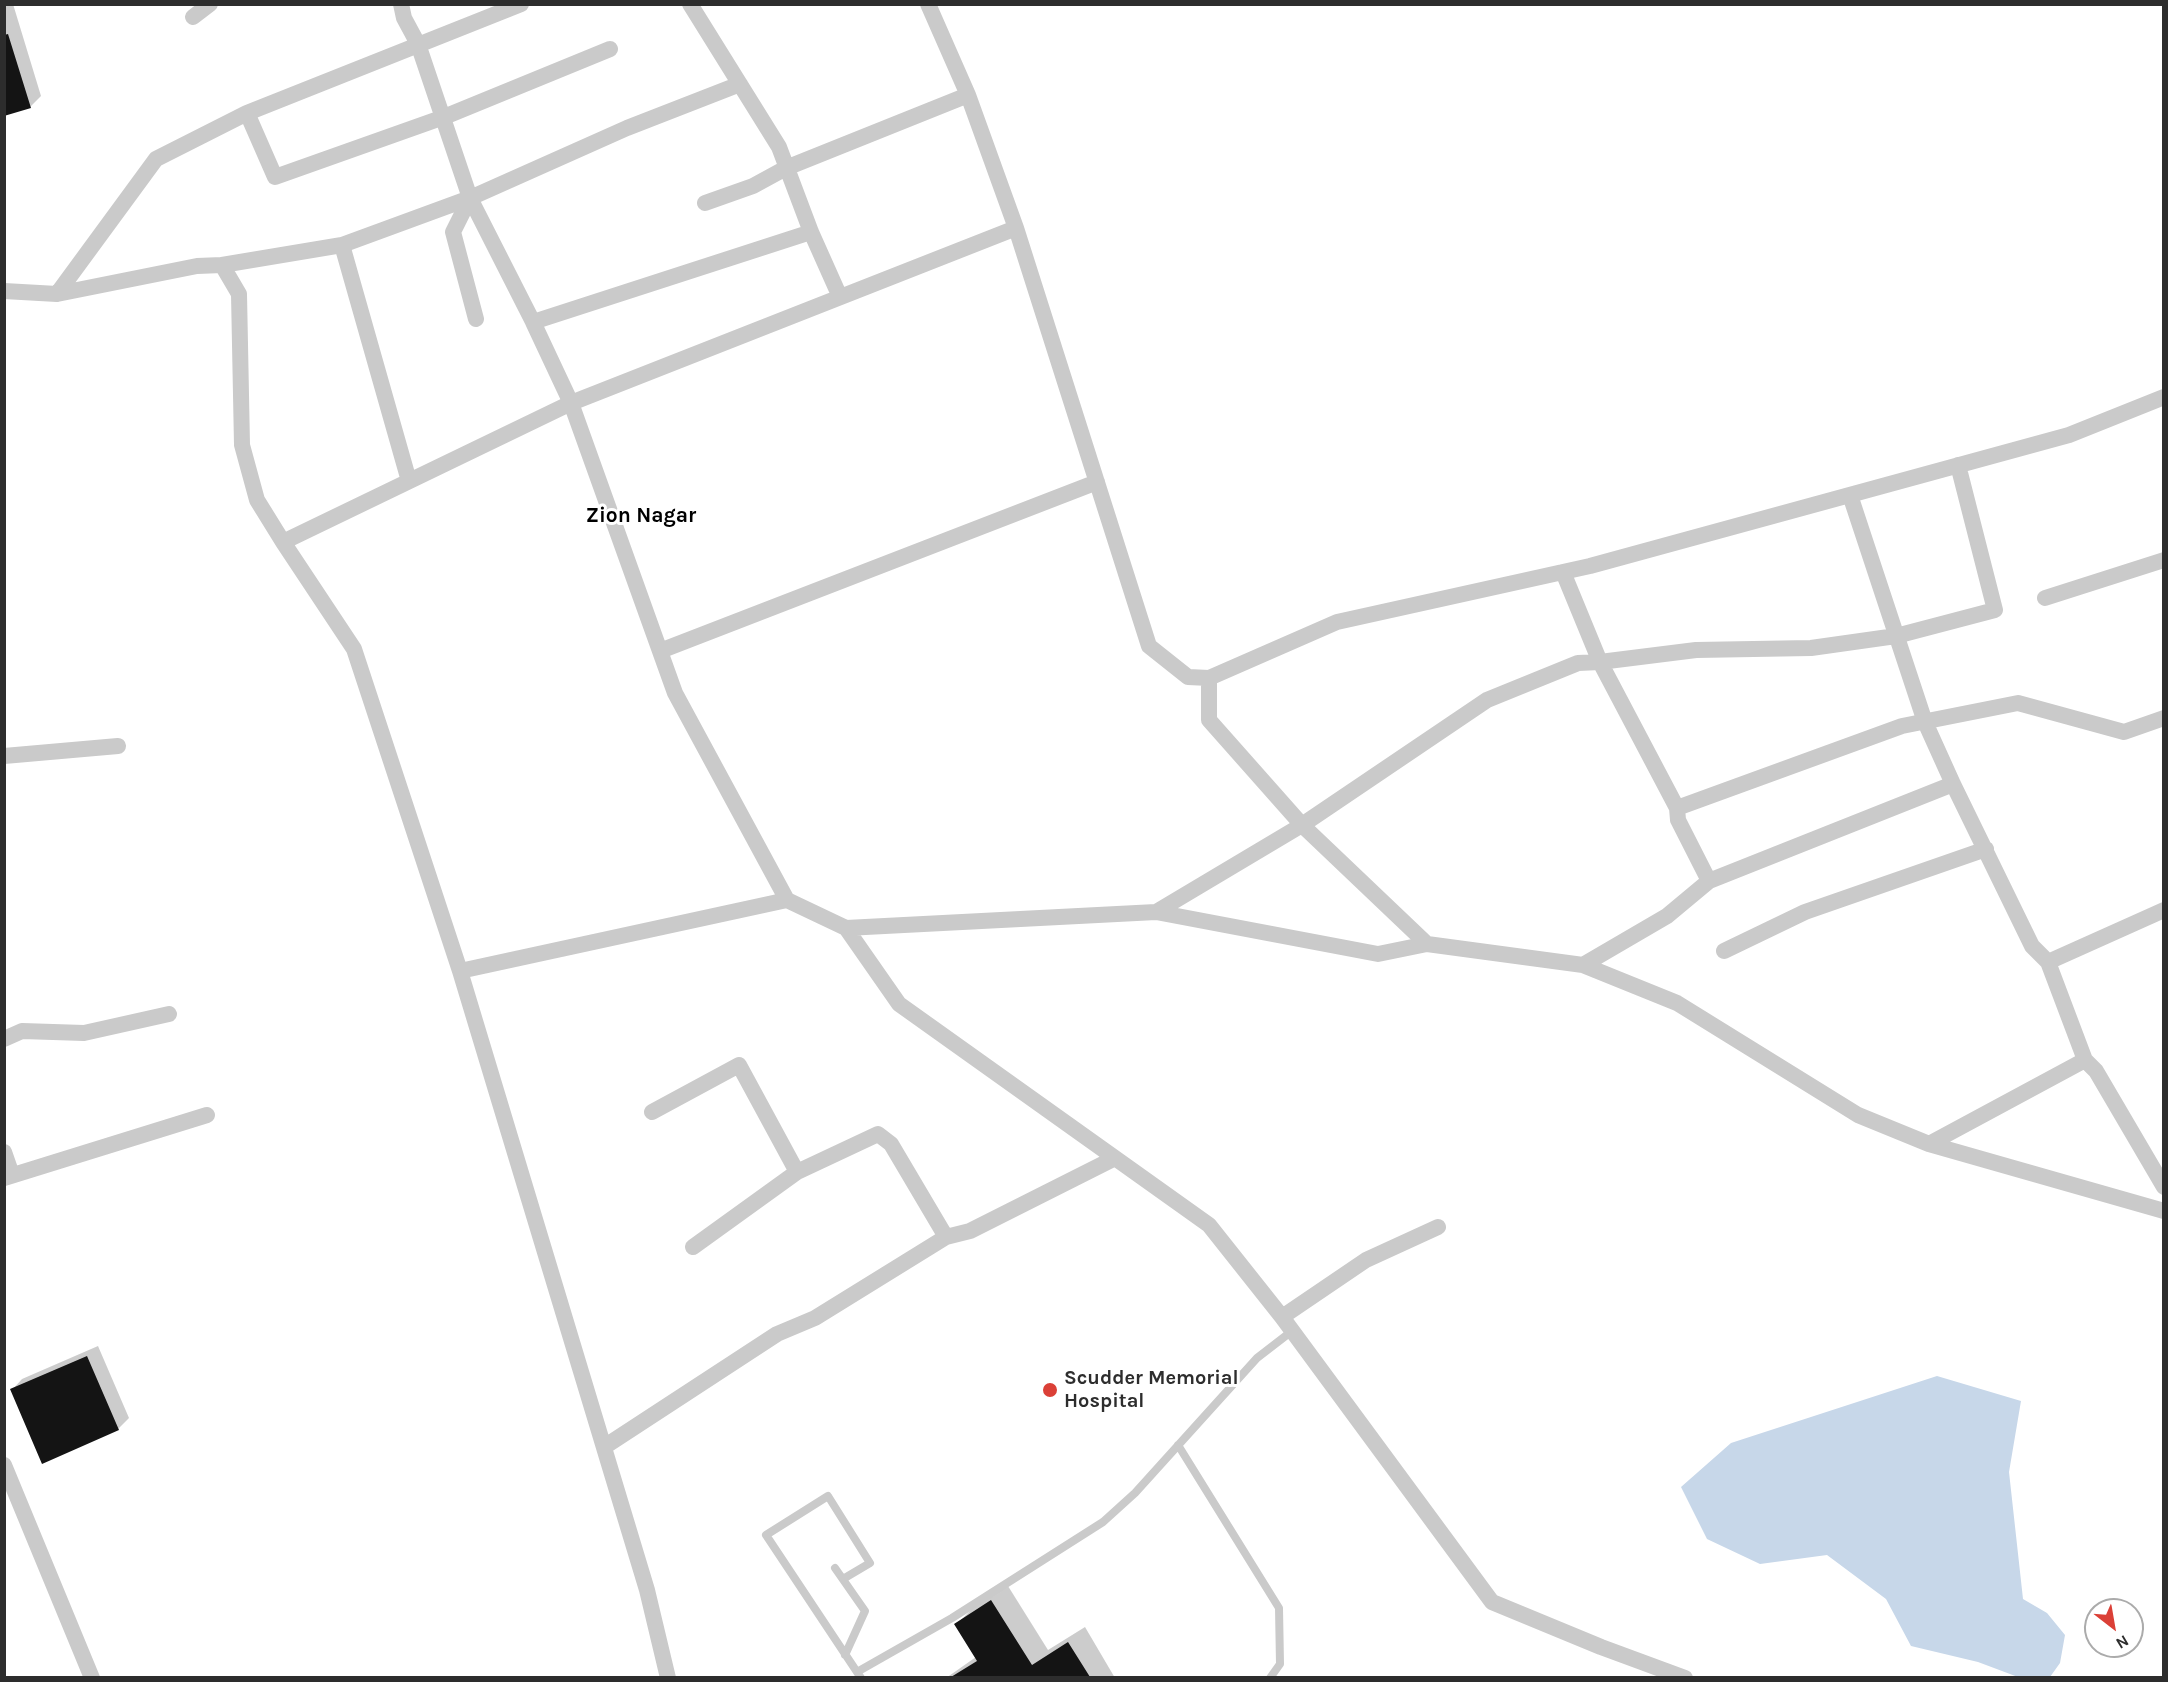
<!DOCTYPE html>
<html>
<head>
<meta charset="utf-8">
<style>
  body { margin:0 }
  #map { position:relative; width:2168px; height:1682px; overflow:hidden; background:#fff; font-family:Karla,sans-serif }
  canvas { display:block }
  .frame { position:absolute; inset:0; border:6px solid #2d2d2d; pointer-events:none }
  .north { position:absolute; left:2084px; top:1598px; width:60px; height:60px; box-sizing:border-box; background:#fff; border:2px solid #ababab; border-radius:50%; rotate:149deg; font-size:16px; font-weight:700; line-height:24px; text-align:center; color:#2d2d2d }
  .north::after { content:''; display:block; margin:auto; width:21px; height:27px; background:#db4037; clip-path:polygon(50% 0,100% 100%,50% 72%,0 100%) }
</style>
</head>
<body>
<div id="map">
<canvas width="2168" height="1682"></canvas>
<div class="frame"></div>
<div class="north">N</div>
</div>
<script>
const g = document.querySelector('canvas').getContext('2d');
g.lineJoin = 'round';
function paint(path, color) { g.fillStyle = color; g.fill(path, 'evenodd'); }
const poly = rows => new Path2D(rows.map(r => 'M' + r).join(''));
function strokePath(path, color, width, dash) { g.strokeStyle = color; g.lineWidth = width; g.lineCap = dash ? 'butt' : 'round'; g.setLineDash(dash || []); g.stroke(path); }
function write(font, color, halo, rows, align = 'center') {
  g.font = font + ' Karla,sans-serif'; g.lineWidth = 6; g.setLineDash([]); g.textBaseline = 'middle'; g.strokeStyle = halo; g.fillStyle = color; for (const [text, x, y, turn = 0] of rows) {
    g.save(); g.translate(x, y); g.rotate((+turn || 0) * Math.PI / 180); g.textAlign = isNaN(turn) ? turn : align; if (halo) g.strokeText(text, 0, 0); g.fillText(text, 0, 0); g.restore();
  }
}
const water = poly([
  [1937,1376,2021,1401,2009,1472,2023,1599,2047,1613,2065,1635,2060,1663,2050,1677,2018,1677,1978,1662,1911,1646,1886,1599,1827,1555,1760,1564,1707,1539,1681,1487,1731,1443]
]);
const shadow = poly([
  [4,4,13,4,41,96,30,107,4,115],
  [98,1346,129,1418,118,1429,12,1390,22,1379],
  [1008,1586,1048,1650,1085,1627,1115,1678,946,1678,976,1657,956,1625,972,1609]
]);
const building = poly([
  [8,34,31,108,4,116,4,35],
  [87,1356,119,1430,42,1464,10,1389],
  [991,1600,1032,1665,1068,1642,1090,1677,951,1677,977,1661,954,1624]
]);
const service = poly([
  [1178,1445,1279,1608,1280,1664,1270,1678],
  [835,1568,865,1611,845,1655],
  [843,1579,870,1563,828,1496,766,1535,857,1672],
  [861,1678,857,1672,952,1618,1103,1522,1135,1493,1257,1358,1292,1331]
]);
const minor = poly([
  [401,4,404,18,418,44,470,198,533,322,571,403,675,693,787,900],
  [690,4,779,147,811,232,840,297],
  [928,4,968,95,1016,228,1149,646,1188,677,1209,678,1337,622,1590,566,2069,435,2164,397],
  [193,17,210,4],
  [247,113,275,177,444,117,610,49],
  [705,203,753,186,786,168,968,95],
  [342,245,409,481],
  [222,265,342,245,470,198],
  [4,291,57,294,197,266,222,265,239,294,242,445,257,500,283,542,354,649,460,971,647,1590,668,1678],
  [57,294,156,159,247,113,521,4],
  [476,319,453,232,470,198,627,128,740,84],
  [533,322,811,232],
  [1850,495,1925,722,1953,784,2032,946,2048,962,2085,1060,2096,1071,2164,1187],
  [283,542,571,403,1016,228],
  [1563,572,1600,662,1677,808,1678,820,1709,881],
  [2045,598,2164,560],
  [660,651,1097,482],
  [1209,678,1209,720,1302,825,1427,944],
  [4,756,118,746],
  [1677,808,1902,726,2018,703,2124,732,2164,718],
  [1156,912,1302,825,1487,700,1578,663,1600,662,1696,650,1811,648,1896,636,1995,610,1958,465],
  [846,928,899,1004,1209,1225,1282,1317,1492,1602,1601,1647,1685,1678],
  [1724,951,1805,912,1986,849],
  [2048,962,2164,910],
  [1583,965,1667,916,1709,881,1953,784],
  [460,971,787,900,846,928,1156,912,1378,954,1427,944,1583,965,1677,1003,1858,1115,1929,1144,2164,1211],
  [4,1039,22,1031,84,1033,169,1014],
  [652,1112,739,1065,797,1172,693,1247],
  [1929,1144,2085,1060],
  [4,1152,12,1175],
  [797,1172,878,1134,891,1144,946,1237],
  [4,1178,207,1115],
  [1282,1317,1366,1260,1438,1227],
  [604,1447,777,1334,815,1318,946,1237,970,1231,1115,1158],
  [4,1465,92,1678]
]);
const markers = [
  [1050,1390,8,"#db4037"]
];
const poiNames = [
  ["Scudder Memorial",1064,1378],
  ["Hospital",1064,1401]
];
const neighbourhoodNames = [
  ["Zion Nagar",641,516]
];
paint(water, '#c7d7e9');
paint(shadow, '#0003');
paint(building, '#141414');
strokePath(service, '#cacaca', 8);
strokePath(minor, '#cacaca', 16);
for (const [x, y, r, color] of markers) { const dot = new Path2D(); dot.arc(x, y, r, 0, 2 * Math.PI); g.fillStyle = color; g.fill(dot); strokePath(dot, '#fff', 2); }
write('bold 20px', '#2d2d2d', '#fff', poiNames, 'left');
write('bold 21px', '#000', '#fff', neighbourhoodNames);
</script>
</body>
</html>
